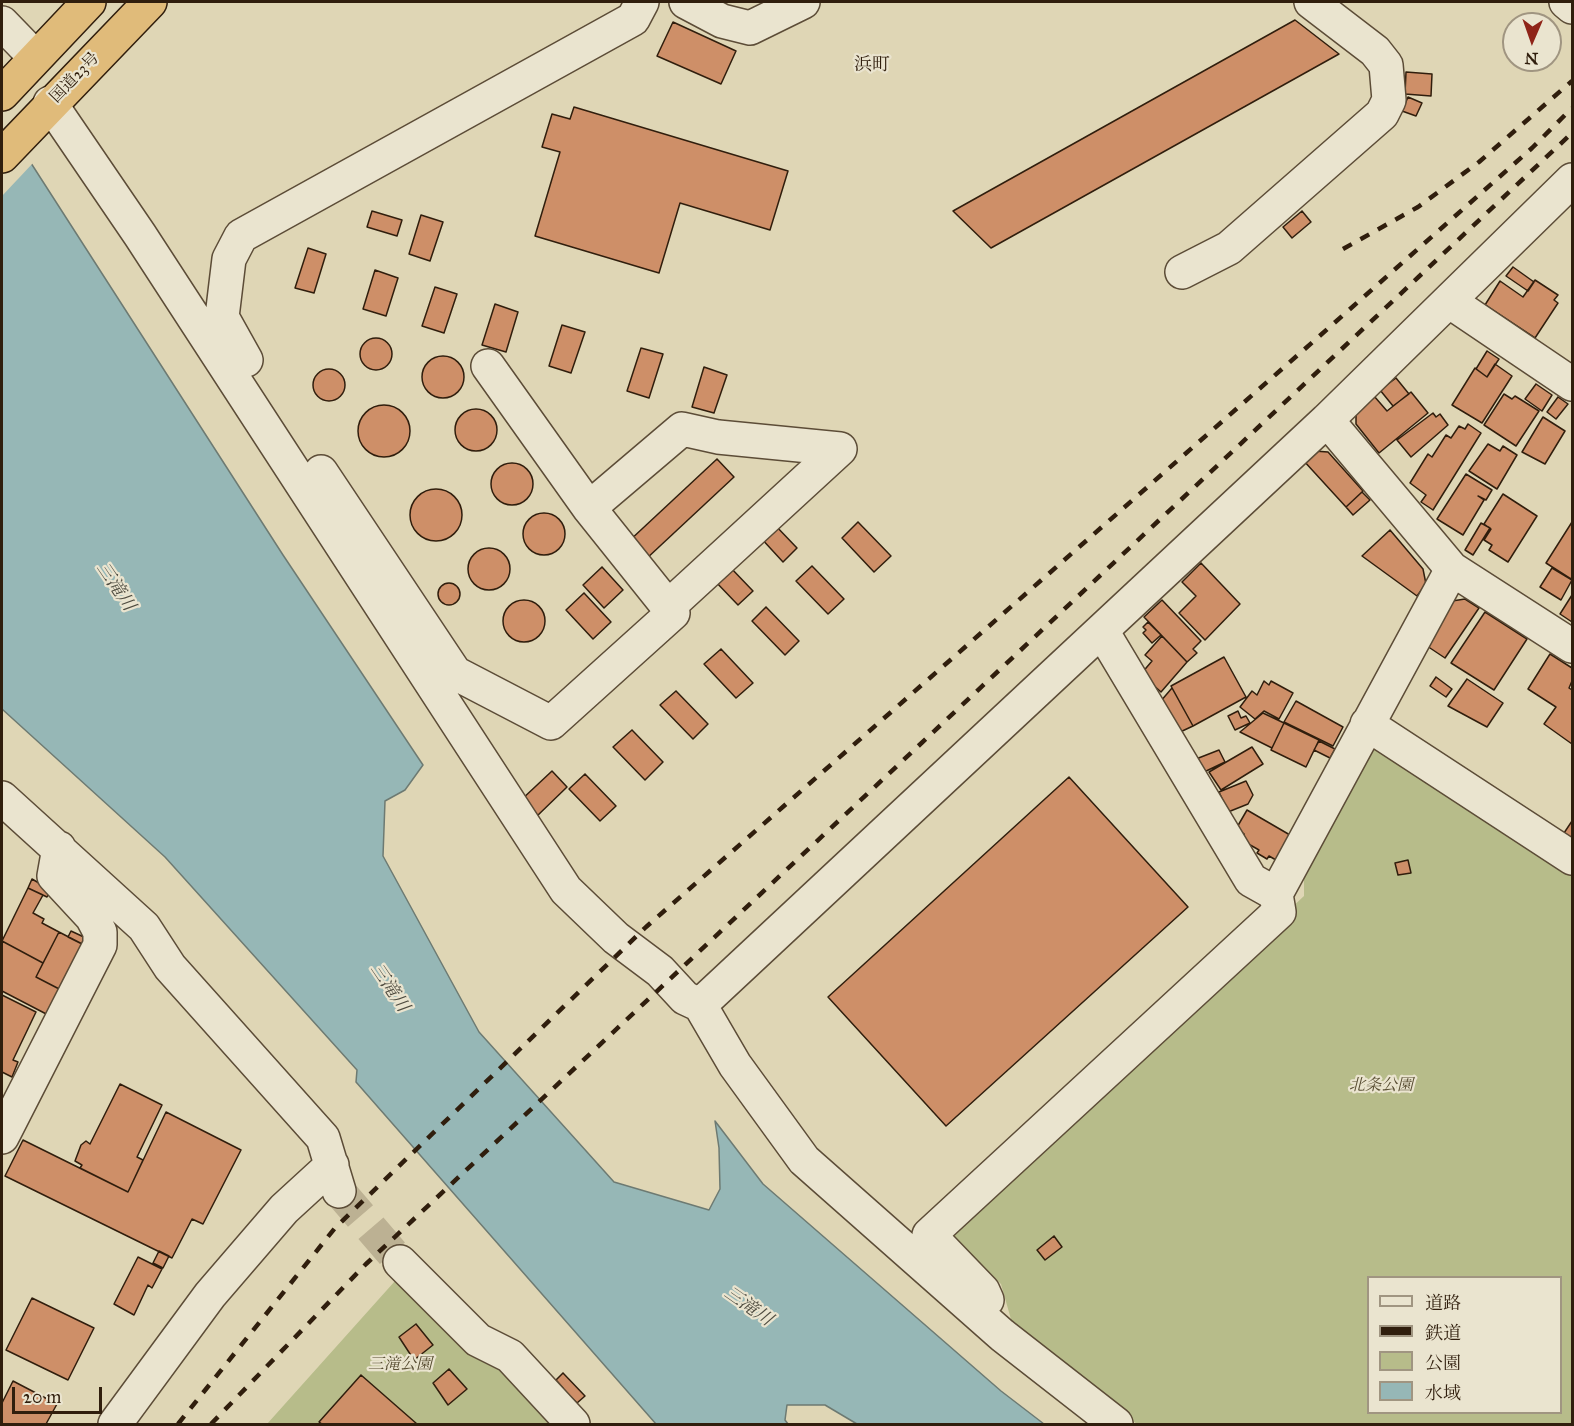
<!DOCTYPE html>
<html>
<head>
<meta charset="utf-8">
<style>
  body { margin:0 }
  #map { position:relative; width:1574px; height:1426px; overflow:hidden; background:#dfd6b5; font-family:"IM FELL Great Primer","Noto Serif JP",serif }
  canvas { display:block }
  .frame { position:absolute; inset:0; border:3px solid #301e0d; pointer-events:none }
  .legend { position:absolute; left:1367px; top:1276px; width:195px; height:138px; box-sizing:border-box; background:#eae4cf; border:2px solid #a09581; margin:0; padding:8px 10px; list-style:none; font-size:18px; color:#301e0d }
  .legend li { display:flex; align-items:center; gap:12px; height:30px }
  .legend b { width:30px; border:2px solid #a09581 }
  .north { position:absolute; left:1502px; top:12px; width:60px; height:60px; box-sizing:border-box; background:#eae4cf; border:2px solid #a09581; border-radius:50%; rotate:182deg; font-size:16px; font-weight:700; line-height:24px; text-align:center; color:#301e0d }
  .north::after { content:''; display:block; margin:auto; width:21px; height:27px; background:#8f2418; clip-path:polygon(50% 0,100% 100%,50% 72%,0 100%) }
  .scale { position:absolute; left:12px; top:1387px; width:90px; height:27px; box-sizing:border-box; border:3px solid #301e0d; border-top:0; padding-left:8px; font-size:18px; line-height:21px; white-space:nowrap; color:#301e0d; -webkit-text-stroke:4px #eae4cf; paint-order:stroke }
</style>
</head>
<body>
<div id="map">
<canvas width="1574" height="1426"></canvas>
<div class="frame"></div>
<ul class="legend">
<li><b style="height:8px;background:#eae4cf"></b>道路</li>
<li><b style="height:8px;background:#301e0d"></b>鉄道</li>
<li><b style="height:16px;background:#b7bc8a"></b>公園</li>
<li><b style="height:16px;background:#96b7b6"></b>水域</li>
</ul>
<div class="north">N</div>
<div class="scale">20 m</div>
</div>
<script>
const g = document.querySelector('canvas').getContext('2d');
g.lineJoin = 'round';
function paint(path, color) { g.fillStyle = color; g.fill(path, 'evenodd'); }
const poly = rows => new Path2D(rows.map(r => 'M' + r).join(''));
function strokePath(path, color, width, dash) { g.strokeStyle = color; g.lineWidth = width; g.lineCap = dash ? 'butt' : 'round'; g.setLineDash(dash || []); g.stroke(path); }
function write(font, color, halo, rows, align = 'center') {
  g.font = font + ' "IM FELL Great Primer","Noto Serif JP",serif'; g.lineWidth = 4.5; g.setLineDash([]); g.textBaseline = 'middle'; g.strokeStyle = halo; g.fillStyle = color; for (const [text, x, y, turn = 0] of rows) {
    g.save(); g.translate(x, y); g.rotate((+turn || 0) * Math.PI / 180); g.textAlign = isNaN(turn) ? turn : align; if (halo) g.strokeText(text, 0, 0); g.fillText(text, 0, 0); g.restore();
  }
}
const green = poly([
  [1369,743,1572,876,1572,1424,1137,1424,1014,1330,1001,1284,949,1236,966,1213,1304,896,1304,864],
  [1368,1278,1560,1278,1560,1412,1368,1412],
  [395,1281,506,1366,559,1424,267,1424]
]);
const water = poly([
  [2,118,283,555,423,765,405,790,385,801,383,856,479,1032,614,1182,709,1210,720,1189,719,1148,715,1121,763,1184,1001,1391,1044,1424,857,1424,825,1405,787,1405,785,1420,788,1424,656,1424,356,1082,357,1070,165,857,2,709,2,118]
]);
const pier = poly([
  [2,115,33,163,2,196]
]);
const building = poly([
  [1295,20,1339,54,991,248,953,211,1295,20],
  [673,22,736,51,721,84,657,56,673,22],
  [1406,72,1432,74,1431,96,1405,94,1406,72],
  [1408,97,1422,103,1416,116,1402,111,1408,97],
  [574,107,788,171,770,230,680,203,659,273,535,236,560,152,542,147,552,114,570,119,574,107],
  [372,211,402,220,397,236,367,227,372,211],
  [1302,211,1311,222,1292,238,1283,227,1302,211],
  [421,215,443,222,430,261,409,254,421,215],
  [308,248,326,254,314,293,295,288,308,248],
  [1513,267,1534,282,1528,291,1506,276,1513,267],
  [375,270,398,278,386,316,363,309,375,270],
  [1535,280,1558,295,1554,300,1558,303,1535,338,1485,305,1500,281,1523,297,1535,280],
  [435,287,457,294,444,333,422,326,435,287],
  [495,304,518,312,506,352,482,345,495,304],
  [562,325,585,332,571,373,549,366,562,325],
  '360 354a16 16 0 1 1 32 0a16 16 0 1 1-32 0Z',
  [641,348,663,354,649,398,627,391,641,348],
  [1487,351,1499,359,1487,377,1476,369,1487,351],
  '422 377a21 21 0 1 1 42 0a21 21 0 1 1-42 0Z',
  [1495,364,1512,376,1482,423,1452,405,1475,368,1487,377,1495,364],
  [704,367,727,375,714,413,692,407,704,367],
  '313 385a16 16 0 1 1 32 0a16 16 0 1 1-32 0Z',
  [1396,378,1409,394,1393,406,1380,390,1396,378],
  [1536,384,1552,395,1542,411,1525,399,1536,384],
  [1411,392,1428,413,1379,453,1356,424,1356,411,1374,396,1387,411,1411,392],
  [1504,394,1512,399,1515,396,1539,411,1516,446,1484,425,1504,394],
  [1558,397,1568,404,1556,419,1547,412,1558,397],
  '358 431a26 26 0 1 1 52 0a26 26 0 1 1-52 0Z',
  '455 430a21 21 0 1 1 42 0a21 21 0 1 1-42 0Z',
  [1433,413,1436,417,1440,414,1448,425,1411,457,1397,440,1433,413],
  [1543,417,1565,431,1545,464,1522,452,1543,417],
  [1468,424,1481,433,1433,510,1421,502,1426,495,1410,483,1428,454,1432,457,1446,435,1451,438,1459,426,1465,429,1468,424],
  [1488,444,1500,451,1503,446,1517,455,1497,489,1469,471,1488,444],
  [1314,451,1328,452,1363,491,1346,507,1303,460,1314,451],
  [717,459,734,477,645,560,628,542,717,459],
  '491 484a21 21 0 1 1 42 0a21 21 0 1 1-42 0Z',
  [1466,474,1492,490,1486,500,1478,496,1484,500,1463,535,1437,519,1466,474],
  '410 515a26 26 0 1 1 52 0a26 26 0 1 1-52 0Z',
  [1362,492,1370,500,1353,515,1346,507,1362,492],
  [1503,494,1537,516,1508,562,1489,550,1492,545,1484,540,1491,529,1484,524,1503,494],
  '523 534a21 21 0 1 1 42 0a21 21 0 1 1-42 0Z',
  [858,522,891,556,874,572,842,538,858,522],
  [1572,522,1572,577,1571,579,1546,563,1572,522],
  [1481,523,1490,528,1473,555,1465,550,1481,523],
  [774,524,797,548,783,562,760,537,774,524],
  [1390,530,1423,569,1426,584,1417,596,1362,556,1390,530],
  '468 569a21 21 0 1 1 42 0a21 21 0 1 1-42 0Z',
  [1201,563,1240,604,1205,640,1179,613,1196,596,1182,582,1201,563],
  [729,566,753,591,738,605,714,580,729,566],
  [812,566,844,599,828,614,796,581,812,566],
  [602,567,623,590,604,608,583,585,602,567],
  [1552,568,1572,580,1561,600,1540,587,1552,568],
  '438 594a11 11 0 1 1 22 0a11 11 0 1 1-22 0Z',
  [584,593,611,622,593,639,566,610,584,593],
  [1572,595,1572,622,1560,614,1572,595],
  [1465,599,1479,608,1445,658,1427,646,1452,601,1465,599],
  '503 621a21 21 0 1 1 42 0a21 21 0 1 1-42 0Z',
  [1162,600,1201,641,1193,649,1197,653,1187,662,1144,617,1162,600],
  [766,607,799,641,785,655,752,621,766,607],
  [1485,612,1527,639,1494,690,1451,663,1485,612],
  [1148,622,1161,635,1152,643,1143,633,1146,630,1143,627,1148,622],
  [1162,636,1187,662,1161,692,1141,674,1152,661,1145,655,1162,636],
  [721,649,753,683,736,698,704,664,721,649],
  [1550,654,1572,668,1572,681,1569,688,1572,690,1572,744,1544,724,1556,707,1528,689,1550,654],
  [1224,657,1246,697,1193,726,1171,686,1224,657],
  [1436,677,1452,689,1446,697,1430,686,1436,677],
  [1467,679,1503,703,1487,727,1448,706,1467,679],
  [1264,681,1269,685,1271,681,1293,693,1279,719,1264,711,1255,719,1240,707,1252,691,1257,695,1264,681],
  [1172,688,1193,726,1178,733,1160,702,1172,688],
  [676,691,708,724,693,739,660,705,676,691],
  [1296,701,1343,727,1333,746,1284,722,1296,701],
  [1238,711,1241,718,1246,716,1250,723,1235,730,1228,716,1238,711],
  [1263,713,1284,723,1272,748,1240,732,1263,713],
  [1284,723,1319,740,1306,767,1271,750,1284,723],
  [632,730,663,762,645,780,613,747,632,730],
  [1319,741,1335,749,1330,758,1314,750,1319,741],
  [1252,747,1263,764,1221,790,1209,772,1252,747],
  [1219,750,1225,762,1202,773,1196,759,1219,750],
  [552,771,567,787,536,817,520,801,552,771],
  [585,774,616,806,600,821,569,789,585,774],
  [1069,777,1188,907,946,1126,828,997,1069,777],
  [1246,781,1253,795,1248,804,1228,812,1219,792,1246,781],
  [1247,810,1290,835,1276,860,1269,856,1267,859,1257,853,1259,850,1245,842,1244,834,1236,829,1247,810],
  [1572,821,1572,839,1564,833,1572,821],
  [1408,860,1411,873,1398,875,1395,863,1408,860],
  [32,879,51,890,47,897,28,888,32,879],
  [28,888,43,895,33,913,44,919,42,923,59,932,43,963,2,941,28,888],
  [71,931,86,938,82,944,68,937,71,931],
  [59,932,88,947,65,992,36,977,59,932],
  [2,941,43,963,36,977,65,992,52,1017,2,991,2,941],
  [2,995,36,1012,13,1060,18,1062,12,1077,2,1072,2,995],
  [120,1084,162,1105,137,1157,143,1160,128,1192,80,1168,82,1165,75,1161,81,1145,86,1141,90,1144,120,1084],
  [166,1112,241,1150,203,1224,192,1219,172,1258,5,1176,23,1140,128,1192,166,1112],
  [1054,1236,1062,1247,1045,1260,1037,1250,1054,1236],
  [159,1251,169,1256,163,1268,153,1263,159,1251],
  [138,1257,162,1269,152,1288,148,1285,134,1315,114,1304,138,1257],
  [32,1298,94,1328,68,1380,6,1350,32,1298],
  [416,1324,433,1345,414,1360,399,1337,416,1324],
  [449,1369,467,1389,448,1405,433,1383,449,1369],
  [563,1373,585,1396,577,1403,568,1394,564,1399,558,1393,563,1388,556,1380,563,1373],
  [361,1375,417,1424,322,1424,319,1422,361,1375],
  [13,1381,57,1404,46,1424,2,1424,2,1403,13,1381]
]);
const minorTunnel = poly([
  [339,1191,400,1262]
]);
const minor = poly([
  [686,2,722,21,750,28,803,2],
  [1566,2,1572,7],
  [2,23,35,57],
  [50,103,140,235,566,890,616,938,660,971,685,998,700,1005,735,1065,804,1160,1002,1335,1116,1424],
  [1182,272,1229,248,1382,114,1389,100,1386,65,1375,51,1311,2],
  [1449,301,1572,384],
  [246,360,222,317,229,259,241,236,633,19,642,2],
  [1327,420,1452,569,1572,646],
  [321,472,455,673,551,723,673,613,589,508,488,366],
  [589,508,682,429,718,437,840,449,668,607],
  [1102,631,1251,880,1276,894,1452,569],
  [1367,724,1572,858],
  [2,798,144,927,170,967,323,1138,339,1191],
  [700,1005,1327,420,1572,180],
  [2,1137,100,945,100,932,92,917,54,876,59,848],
  [400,1262,478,1340,510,1356,573,1424],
  [987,1300,983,1291,929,1235,1279,912,1276,894],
  [115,1424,210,1295,284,1209,332,1165]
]);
const highway = poly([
  [2,94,89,2],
  [2,156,150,2]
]);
const rail = poly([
  [1343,249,1418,207,1479,162,1572,81],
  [178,1424,335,1228,646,927,1315,340,1532,148,1572,108],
  [211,1424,366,1264,1572,133]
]);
const streetNames = [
  ["国道23号",75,78,-46]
];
const parkNames = [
  ["北条公園",1381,1086],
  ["三滝公園",400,1365]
];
const neighbourhoodNames = [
  ["浜町",872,66]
];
const waterNames = [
  ["三滝川",115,587,56],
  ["三滝川",389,988,56],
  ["三滝川",748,1307,35]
];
paint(green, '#b7bc8a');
paint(water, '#96b7b6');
strokePath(water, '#6d7a72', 1.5);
paint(pier, '#dfd6b5');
paint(building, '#ce8f68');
strokePath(building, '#301e0d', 1.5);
strokePath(minorTunnel, '#bcb193', 33, [33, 16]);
strokePath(minor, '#5c4c37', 36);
strokePath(highway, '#301e0d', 36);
strokePath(minor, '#eae4cf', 33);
strokePath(highway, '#e0bb7a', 33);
strokePath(rail, '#301e0d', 4.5, [10, 10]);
write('16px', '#301e0d', '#eae4cf', streetNames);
write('italic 16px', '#584d32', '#eae4cf', parkNames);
write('18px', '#301e0d', '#eae4cf', neighbourhoodNames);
write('italic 18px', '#4f4c40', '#eae4cf', waterNames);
</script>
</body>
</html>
